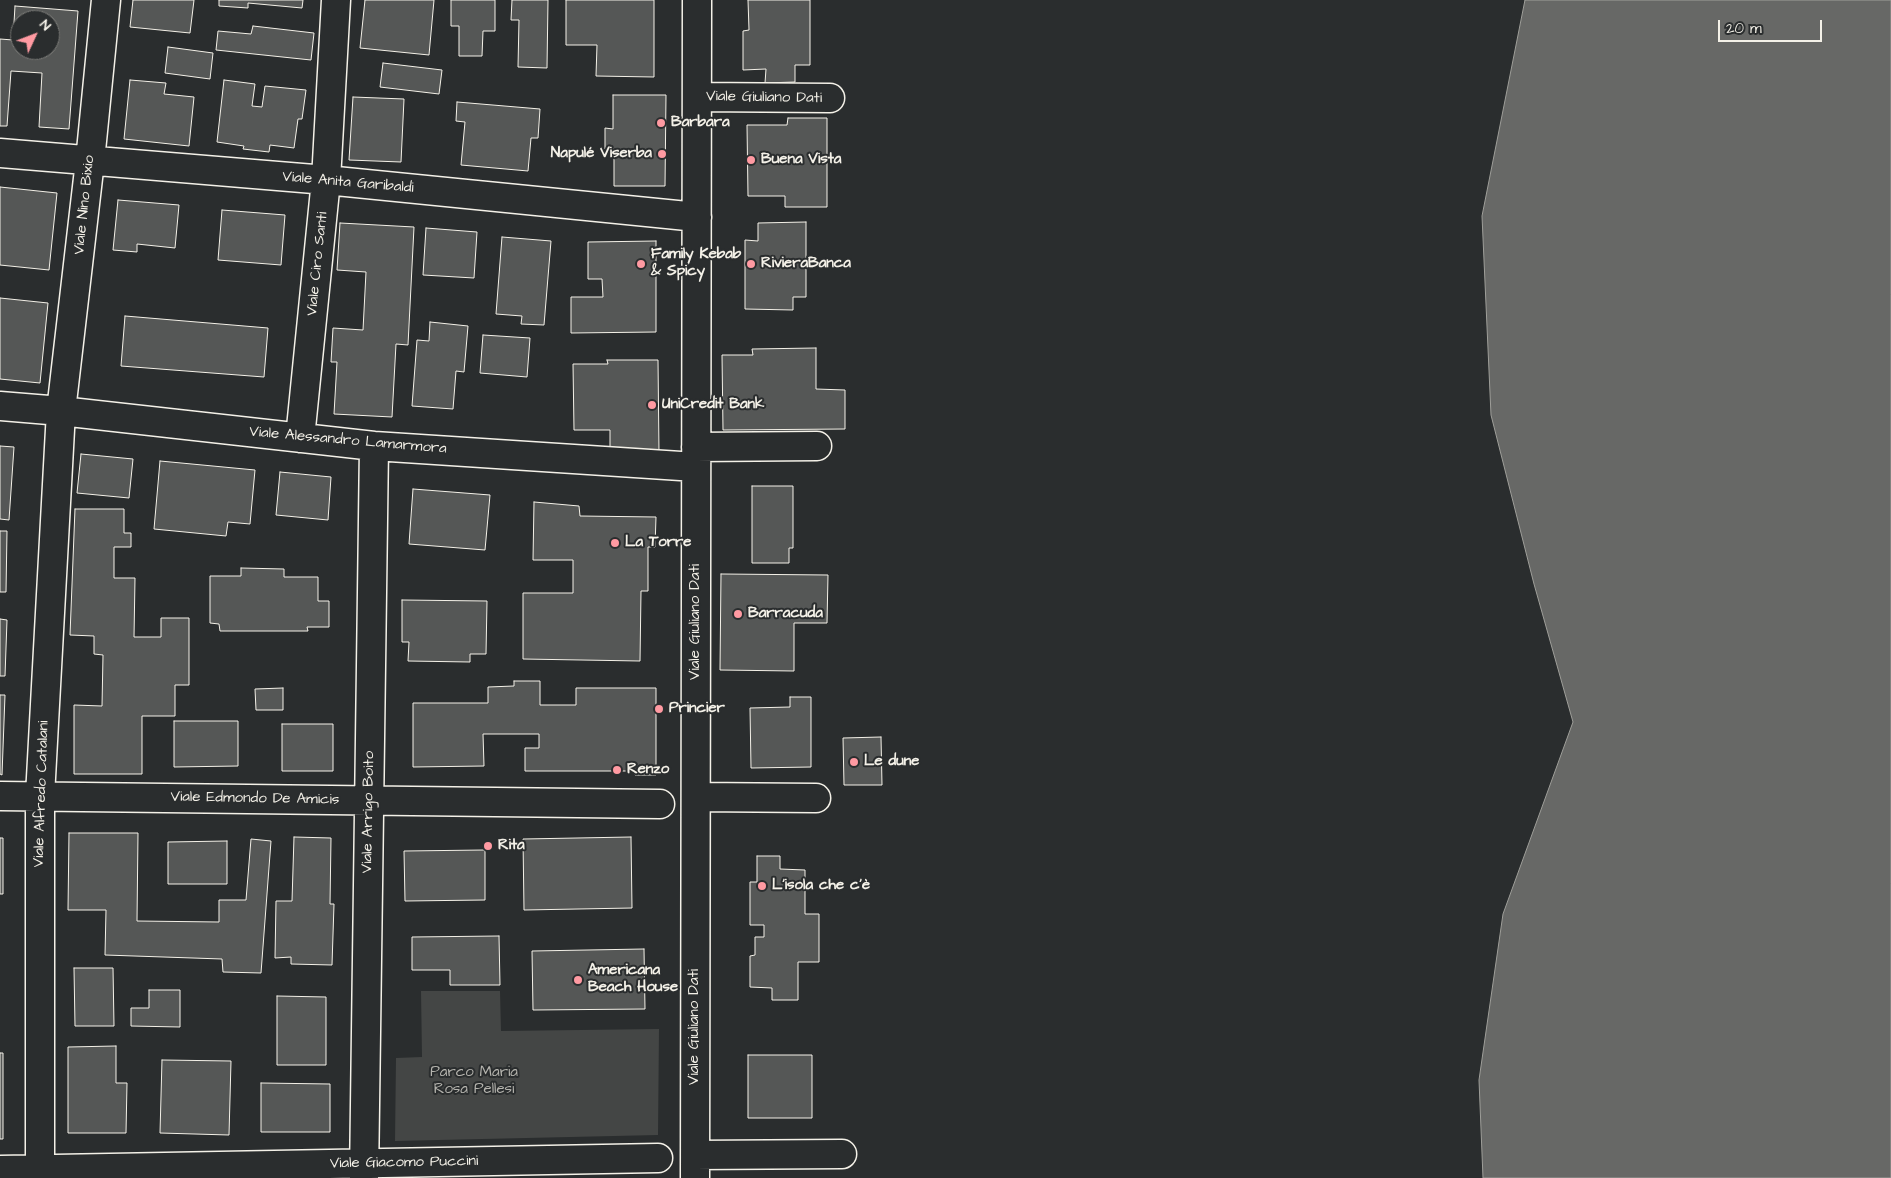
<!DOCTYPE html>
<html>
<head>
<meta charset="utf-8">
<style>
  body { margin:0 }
  #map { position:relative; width:1891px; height:1178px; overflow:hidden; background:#2a2d2e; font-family:"Architects Daughter",sans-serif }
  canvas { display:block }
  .north { position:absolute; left:10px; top:10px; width:50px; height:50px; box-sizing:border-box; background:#2a2d2e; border:1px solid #7b7b78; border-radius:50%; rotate:47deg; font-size:14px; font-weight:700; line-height:20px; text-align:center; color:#f4f1e8 }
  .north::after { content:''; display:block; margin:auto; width:18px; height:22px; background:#ff9aa2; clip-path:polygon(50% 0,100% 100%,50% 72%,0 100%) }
  .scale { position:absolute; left:1718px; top:20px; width:104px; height:22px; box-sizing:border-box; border:2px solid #f4f1e8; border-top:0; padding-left:6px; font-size:15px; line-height:18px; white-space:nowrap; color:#f4f1e8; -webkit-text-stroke:4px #2a2d2e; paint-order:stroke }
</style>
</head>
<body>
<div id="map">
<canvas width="1891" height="1178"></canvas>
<div class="north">N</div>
<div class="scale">20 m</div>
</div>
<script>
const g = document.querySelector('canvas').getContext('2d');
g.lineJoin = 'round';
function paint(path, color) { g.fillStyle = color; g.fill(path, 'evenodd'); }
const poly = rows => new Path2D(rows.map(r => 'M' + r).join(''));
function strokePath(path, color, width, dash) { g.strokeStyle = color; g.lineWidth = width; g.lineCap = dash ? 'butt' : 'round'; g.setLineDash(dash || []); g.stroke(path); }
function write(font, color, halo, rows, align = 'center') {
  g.font = font + ' "Architects Daughter",sans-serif'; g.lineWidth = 4; g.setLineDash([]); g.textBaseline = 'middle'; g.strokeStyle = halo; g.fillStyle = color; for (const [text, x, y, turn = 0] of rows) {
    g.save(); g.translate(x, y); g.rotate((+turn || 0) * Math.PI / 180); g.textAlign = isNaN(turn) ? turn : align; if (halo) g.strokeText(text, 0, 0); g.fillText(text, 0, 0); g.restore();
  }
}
const green = poly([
  [421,991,500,991,501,1031,659,1029,658,1135,395,1141,396,1058,422,1057]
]);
const water = poly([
  [1525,0,1891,0,1891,1178,1483,1178,1479,1080,1503,914,1573,722,1534,584,1491,415,1482,216,1525,0]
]);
const building = poly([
  [133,0,194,0,190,33,130,27,133,0],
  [219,0,303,0,302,8,248,3,248,8,219,6,219,0],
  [365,0,434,0,429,55,360,48,365,0],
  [451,0,495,0,495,31,483,31,482,56,459,56,459,26,451,26,451,0],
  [512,0,548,0,547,68,518,67,519,20,511,20,512,0],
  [566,0,654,0,654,77,596,76,597,45,566,45,566,0],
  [748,0,810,0,810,65,795,65,795,82,765,83,766,69,743,70,743,31,749,30,748,0],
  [15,6,78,11,69,129,39,127,42,73,11,71,7,126,0,126,0,39,13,40,15,6],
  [20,20,50,20,50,50,20,50,20,20],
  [253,26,314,33,311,60,216,50,218,31,251,34,253,26],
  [168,47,213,53,210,79,165,73,168,47],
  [383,63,442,70,439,94,380,87,383,63],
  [130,80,166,83,164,94,194,97,189,146,124,139,130,80],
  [224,80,255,84,252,106,262,107,265,86,306,90,302,119,298,119,294,148,270,145,269,152,243,149,244,146,217,142,224,80],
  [613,95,666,95,665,186,614,186,614,149,605,149,605,128,613,129,613,95],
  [353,97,404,99,401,162,349,160,353,97],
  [457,102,540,109,538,138,531,138,528,171,461,165,465,122,456,121,457,102],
  [788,118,827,118,827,207,785,207,785,196,748,196,747,125,787,125,788,118],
  [0,187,57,193,49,270,0,265,0,187],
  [118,200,179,205,175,248,137,244,137,252,113,250,118,200],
  [222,210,285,215,281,265,218,260,222,210],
  [806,222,806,297,793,297,793,310,745,309,745,240,758,241,758,223,806,222],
  [340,223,414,227,408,345,396,344,392,417,334,414,337,362,331,362,333,328,363,330,366,272,337,270,340,223],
  [426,228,477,232,474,278,423,275,426,228],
  [502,237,551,241,544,325,521,324,522,316,496,314,502,237],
  [656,241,656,332,571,333,571,297,603,297,602,279,588,279,588,242,656,241],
  [0,298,48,303,40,383,0,379,0,298],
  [125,316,268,328,264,377,121,366,125,316],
  [430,322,468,326,464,372,456,371,453,409,412,406,417,340,429,341,430,322],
  [483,335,530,338,527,377,480,373,483,335],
  [816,348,816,389,845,390,845,429,723,430,722,355,753,355,752,349,816,348],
  [607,360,658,360,659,453,610,454,610,430,574,430,573,364,608,364,607,360],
  [0,446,14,447,9,520,0,519,0,446],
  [81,454,133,459,129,498,77,493,81,454],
  [160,461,255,470,250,524,228,522,226,536,154,529,160,461],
  [280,472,331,477,328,520,276,515,280,472],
  [752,486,793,486,793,548,789,548,789,563,752,563,752,486],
  [413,489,490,495,485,550,409,544,413,489],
  [534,502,579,506,580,516,656,517,655,547,648,547,648,591,641,591,640,661,523,659,523,593,573,593,573,560,533,560,534,502],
  [75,509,124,509,124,533,131,533,131,547,114,547,114,578,135,578,134,637,161,637,161,618,189,618,189,685,175,685,175,716,142,716,142,774,74,774,74,705,102,706,103,655,94,654,94,636,70,635,75,509],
  [0,531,7,531,6,592,0,592,0,531],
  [241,568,284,569,284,577,318,577,318,601,329,601,329,627,307,627,308,631,220,631,219,624,210,623,210,576,241,576,241,568],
  [721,574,828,575,827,623,794,623,794,671,720,670,721,574],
  [402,600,487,601,486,654,470,654,470,662,408,661,409,642,402,642,402,600],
  [0,619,7,620,5,676,0,676,0,619],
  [514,681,540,681,540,705,576,705,576,688,656,688,656,775,635,775,636,771,525,771,525,748,539,748,539,734,483,734,484,766,413,767,413,703,488,703,488,687,514,686,514,681],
  [283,688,283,710,256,710,255,689,283,688],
  [0,695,5,695,2,775,0,774,0,695],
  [790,697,811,697,811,767,751,768,750,708,790,707,790,697],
  [174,721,238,721,238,766,174,767,174,721],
  [282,724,333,724,333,771,282,771,282,724],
  [881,737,882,785,844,785,843,738,881,737],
  [69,833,138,833,137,921,219,922,219,900,246,900,251,839,271,841,261,973,223,972,222,959,105,955,106,910,68,910,69,833],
  [294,837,331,838,330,904,334,904,332,965,291,964,291,957,275,958,276,901,292,901,294,837],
  [631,837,632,908,524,910,523,839,631,837],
  [0,838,3,838,3,894,0,894,0,838],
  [227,841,227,884,168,884,168,842,227,841],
  [485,850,485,900,405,901,404,851,485,850],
  [757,856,780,856,780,869,805,870,805,914,819,914,819,962,798,962,798,1000,772,1000,772,988,750,987,750,956,755,955,755,937,764,937,764,925,750,925,750,882,757,882,757,856],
  [499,936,500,985,450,985,450,970,412,970,412,937,499,936],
  [644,949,645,1009,533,1010,532,951,644,949],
  [74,968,113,968,114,1026,75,1026,74,968],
  [149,990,180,990,180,1027,131,1026,131,1008,149,1008,149,990],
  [277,996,326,997,326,1065,277,1065,277,996],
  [116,1046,116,1083,127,1083,126,1133,68,1133,68,1047,116,1046],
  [0,1053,3,1053,3,1139,0,1139,0,1053],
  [748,1055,812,1055,812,1118,748,1118,748,1055],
  [162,1060,231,1061,229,1135,160,1133,162,1060],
  [261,1083,330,1084,330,1132,261,1132,261,1083]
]);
const minor = poly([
  [697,97,830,98],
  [0,153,326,180,697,217],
  [0,406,61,411,374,446,696,467],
  [300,438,326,180,336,0],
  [696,447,817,446],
  [0,796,660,804],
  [696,797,816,798],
  [695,1155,842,1154],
  [0,1170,658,1158],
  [40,1178,40,796,61,411,90,161,106,0],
  [364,1178,374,446],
  [695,1178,697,0]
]);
const markers = [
  [661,123,5,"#ff9aa2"],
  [662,154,5,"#ff9aa2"],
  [751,160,5,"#ff9aa2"],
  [641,264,5,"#ff9aa2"],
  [751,264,5,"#ff9aa2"],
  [652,405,5,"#ff9aa2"],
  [615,543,5,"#ff9aa2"],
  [738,614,5,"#ff9aa2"],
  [659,709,5,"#ff9aa2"],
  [854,762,5,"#ff9aa2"],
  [617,770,5,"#ff9aa2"],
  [488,846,5,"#ff9aa2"],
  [762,886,5,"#ff9aa2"],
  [578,980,5,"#ff9aa2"]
];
const streetNames = [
  ["Viale Giuliano Dati",764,98,1],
  ["Viale Anita Garibaldi",348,183,5],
  ["Viale Nino Bixio",85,205,-84],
  ["Viale Ciro Santi",318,264,-84],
  ["Viale Alessandro Lamarmora",348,441,5],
  ["Viale Giuliano Dati",696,622,-90],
  ["Viale Alfredo Catalani",42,794,-88],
  ["Viale Edmondo De Amicis",255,799,1],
  ["Viale Arrigo Boito",369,812,-89],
  ["Viale Giuliano Dati",695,1027,-90],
  ["Viale Giacomo Puccini",404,1163,-1]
];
const poiNames = [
  ["Barbara",671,123],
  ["Napulé Viserba",652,154,"right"],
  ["Buena Vista",761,160],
  ["Family Kebab",651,255],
  ["& Spicy",651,272],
  ["RivieraBanca",761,264],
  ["UniCredit Bank",662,405],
  ["La Torre",625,543],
  ["Barracuda",748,614],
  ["Princier",669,709],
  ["Le dune",864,762],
  ["Renzo",627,770],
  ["Rita",498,846],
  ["L'isola che c'è",772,886],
  ["Americana",588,971],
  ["Beach House",588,988]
];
const parkNames = [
  ["Parco Maria",474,1073],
  ["Rosa Pellesi",474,1090]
];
paint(green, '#444645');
paint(water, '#676866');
strokePath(water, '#9f9f9a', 1);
paint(building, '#555756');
strokePath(building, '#f4f1e8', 1);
strokePath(minor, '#f4f1e8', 31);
strokePath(minor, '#2a2d2e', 28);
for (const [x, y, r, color] of markers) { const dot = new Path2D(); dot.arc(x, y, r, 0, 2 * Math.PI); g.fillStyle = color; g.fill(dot); strokePath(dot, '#2a2d2e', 2); }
write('15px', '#f4f1e8', '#2a2d2e', streetNames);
write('bold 15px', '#f4f1e8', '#2a2d2e', poiNames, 'left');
write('15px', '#b6b5af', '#2a2d2e', parkNames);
</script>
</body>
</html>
